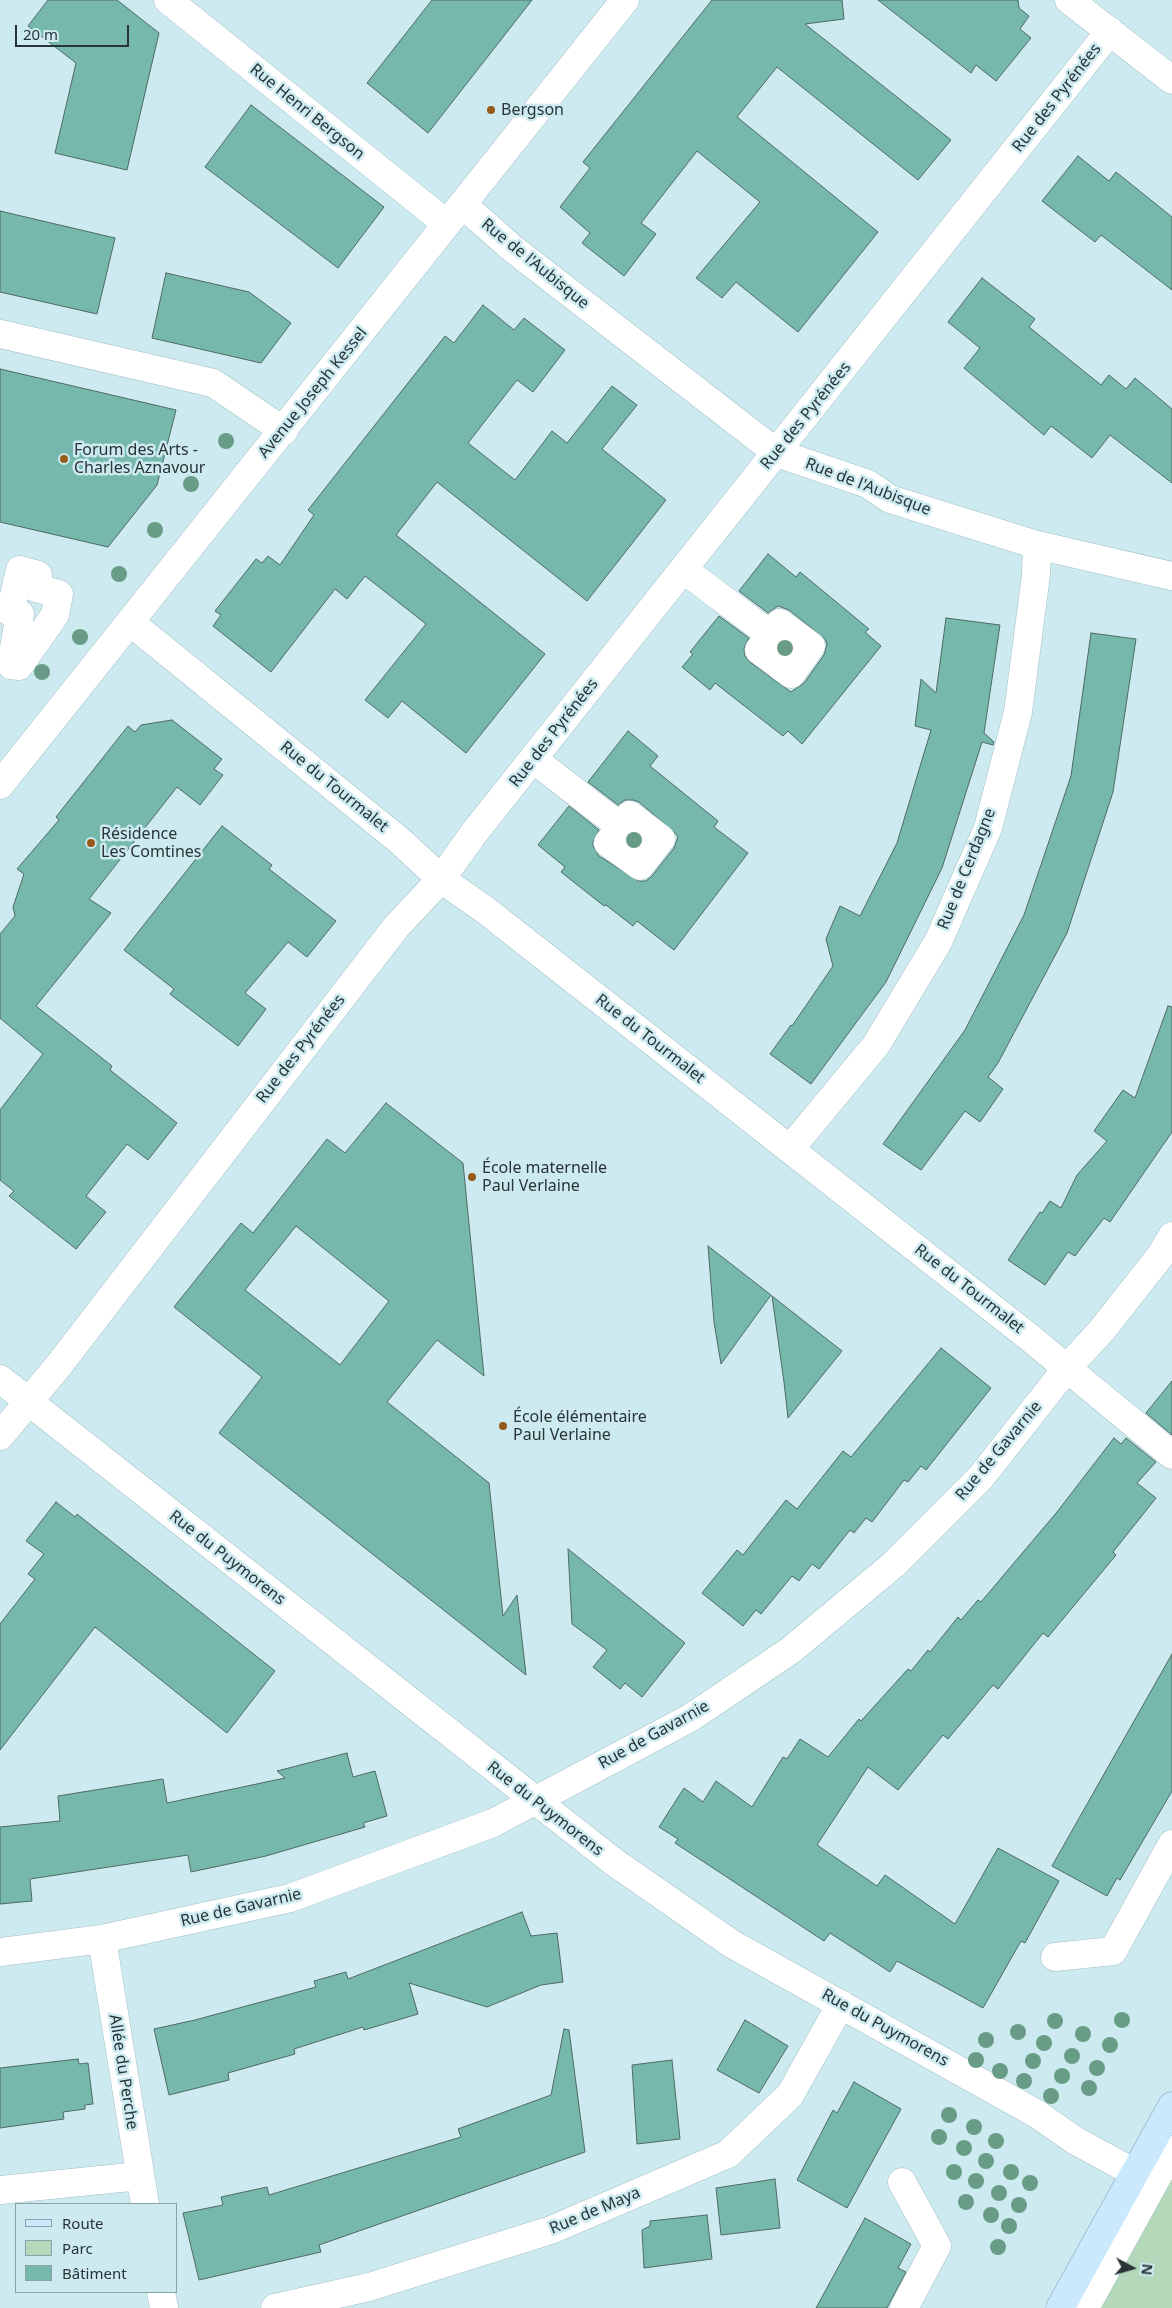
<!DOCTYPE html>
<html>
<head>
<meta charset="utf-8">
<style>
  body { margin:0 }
  #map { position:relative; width:1172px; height:2308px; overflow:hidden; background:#cceaf0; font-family:"Noto Sans",sans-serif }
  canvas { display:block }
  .legend { position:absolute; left:15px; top:2203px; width:162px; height:90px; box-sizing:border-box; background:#cceaf0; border:1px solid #8aa1a6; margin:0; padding:6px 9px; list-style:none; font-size:15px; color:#283436 }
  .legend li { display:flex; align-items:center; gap:10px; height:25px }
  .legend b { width:25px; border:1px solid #8aa1a6 }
  .north { position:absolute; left:1107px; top:2243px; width:50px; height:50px; -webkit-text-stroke:4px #cceaf0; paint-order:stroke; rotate:96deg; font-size:14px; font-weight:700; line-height:20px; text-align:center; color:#283436 }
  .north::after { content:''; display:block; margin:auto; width:18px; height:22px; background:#283436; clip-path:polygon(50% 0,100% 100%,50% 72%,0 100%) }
  .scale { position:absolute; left:15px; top:25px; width:114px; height:22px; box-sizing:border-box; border:2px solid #283436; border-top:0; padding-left:6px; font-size:15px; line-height:18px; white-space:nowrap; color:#283436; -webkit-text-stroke:4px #cceaf0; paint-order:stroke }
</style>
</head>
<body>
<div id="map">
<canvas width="1172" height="2308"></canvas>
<ul class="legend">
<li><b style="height:6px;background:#cbe9fd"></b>Route</li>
<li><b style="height:14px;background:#b3d8ba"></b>Parc</li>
<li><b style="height:14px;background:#76b8ab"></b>Bâtiment</li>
</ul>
<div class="north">N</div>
<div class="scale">20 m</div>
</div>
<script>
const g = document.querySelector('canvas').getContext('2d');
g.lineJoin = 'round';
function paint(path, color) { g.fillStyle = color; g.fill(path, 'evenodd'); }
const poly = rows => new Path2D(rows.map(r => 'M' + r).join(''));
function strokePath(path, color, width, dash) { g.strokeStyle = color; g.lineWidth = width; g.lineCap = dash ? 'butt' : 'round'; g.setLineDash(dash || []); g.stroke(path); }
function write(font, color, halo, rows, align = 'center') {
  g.font = font + ' "Noto Sans",sans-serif'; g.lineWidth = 5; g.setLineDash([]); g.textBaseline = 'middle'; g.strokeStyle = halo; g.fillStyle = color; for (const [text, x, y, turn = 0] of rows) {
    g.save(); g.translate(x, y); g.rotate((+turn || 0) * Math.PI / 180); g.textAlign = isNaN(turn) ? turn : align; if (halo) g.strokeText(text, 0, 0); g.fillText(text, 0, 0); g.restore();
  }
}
const green = poly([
  [1172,2177,1172,2308,1099,2308]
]);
const building = poly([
  [48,0,117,0,159,33,127,170,55,153,76,63,28,26,48,0],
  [432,0,532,0,428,133,367,83,432,0],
  [712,0,842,0,844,19,805,24,951,140,918,180,777,67,737,117,878,232,798,332,736,282,722,298,696,278,760,202,697,151,641,223,656,234,624,276,582,243,590,233,560,207,590,168,583,162,712,0],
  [878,0,1018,0,1019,8,1029,16,1020,29,1031,38,996,81,976,65,971,73,878,0],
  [251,105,384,207,338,268,205,167,251,105],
  [1078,156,1109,181,1116,172,1172,217,1172,290,1101,235,1095,242,1042,201,1078,156],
  [0,211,115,238,97,314,0,292,0,211],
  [166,273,249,292,291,323,261,363,152,338,166,273],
  [982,278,1035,319,1029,327,1101,385,1109,375,1126,389,1135,378,1172,409,1172,483,1110,435,1092,458,1051,426,1044,435,964,368,980,348,948,322,982,278],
  [483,305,514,330,524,318,565,350,533,392,517,380,468,443,515,480,552,431,567,443,612,386,637,405,602,449,666,500,587,601,437,482,396,535,545,654,466,753,402,701,388,718,365,700,426,624,365,576,347,599,335,589,271,672,213,626,221,615,215,611,256,559,262,563,268,556,280,565,314,515,308,510,360,444,445,336,454,343,483,305],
  [0,369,176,410,157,485,108,547,0,522,0,369],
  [768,554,796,577,800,572,869,629,865,632,881,646,802,744,788,731,783,736,715,683,710,690,682,667,693,654,690,652,719,616,749,638,744,648,745,656,750,662,791,692,804,683,824,655,827,644,825,639,789,610,778,606,768,613,739,591,768,554],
  [946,618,1000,625,984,733,994,742,993,745,982,742,942,868,886,982,811,1084,770,1054,791,1025,792,1026,833,966,826,939,840,906,860,916,897,843,931,730,915,726,921,679,936,693,946,618],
  [1091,633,1136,639,1113,792,1067,933,998,1063,988,1077,1003,1089,980,1122,965,1111,921,1170,883,1144,965,1030,1024,915,1071,776,1091,633],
  [172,720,222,759,214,769,223,775,200,805,177,787,89,899,111,913,36,1006,112,1066,110,1070,177,1123,148,1160,127,1144,86,1196,106,1212,76,1249,9,1196,14,1191,0,1180,0,1110,43,1054,0,1018,0,934,15,916,13,907,24,874,17,869,59,820,56,817,128,726,135,732,141,725,172,720],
  [628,731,658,756,650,766,718,821,714,827,748,853,674,950,637,921,633,926,606,905,604,906,561,872,565,867,538,845,569,806,599,830,592,844,599,856,638,881,646,881,652,876,674,848,678,837,675,833,639,802,633,800,625,800,618,805,588,782,628,731],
  [222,826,272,865,269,869,336,921,307,957,288,942,245,993,266,1009,238,1046,170,994,174,989,124,950,222,826],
  [1168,1006,1172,1007,1172,1132,1110,1222,1104,1218,1075,1256,1068,1252,1045,1285,1008,1260,1040,1212,1042,1213,1050,1201,1061,1208,1077,1175,1107,1141,1094,1131,1123,1090,1135,1098,1168,1006],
  [386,1103,463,1163,484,1376,437,1340,387,1402,489,1483,503,1616,517,1595,526,1675,219,1433,262,1377,174,1307,241,1223,253,1233,327,1139,345,1153,386,1103],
  [296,1226,389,1301,340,1365,245,1290,296,1226],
  [708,1246,771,1295,721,1364,714,1322,708,1246],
  [772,1296,842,1351,788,1418,784,1382,772,1296],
  [941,1348,991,1388,926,1470,921,1466,908,1482,904,1480,872,1522,866,1518,854,1533,850,1530,819,1569,812,1564,799,1581,792,1576,761,1614,756,1610,743,1626,702,1593,737,1550,743,1555,786,1500,797,1509,843,1451,851,1457,941,1348],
  [1172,1381,1172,1435,1146,1413,1172,1381],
  [1114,1438,1121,1444,1126,1438,1156,1462,1137,1483,1156,1498,1113,1552,1116,1555,1048,1637,1043,1633,998,1689,993,1685,948,1739,943,1735,898,1790,868,1767,817,1845,877,1886,885,1875,955,1924,998,1848,1059,1881,1025,1943,1021,1941,983,2008,897,1961,890,1972,830,1933,824,1941,675,1843,678,1839,659,1827,684,1788,703,1802,716,1781,752,1807,783,1757,787,1759,800,1739,828,1757,859,1719,861,1721,908,1669,911,1671,928,1650,930,1652,958,1617,961,1620,978,1600,981,1602,1057,1512,1114,1438],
  [56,1502,75,1517,77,1514,275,1671,227,1733,95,1627,0,1750,0,1624,35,1579,28,1574,44,1554,26,1541,56,1502],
  [568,1549,685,1643,642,1697,625,1683,620,1689,593,1667,607,1650,572,1624,568,1549],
  [1172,1654,1172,1791,1120,1880,1117,1878,1107,1896,1052,1866,1172,1654],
  [347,1753,353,1777,375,1771,387,1816,363,1823,365,1827,266,1856,191,1872,188,1855,30,1879,32,1901,0,1904,0,1827,60,1821,58,1796,163,1779,167,1803,285,1778,277,1771,347,1753],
  [522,1912,531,1936,557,1933,563,1982,541,1985,487,2007,409,1983,418,2014,364,2030,363,2027,294,2049,295,2054,228,2073,229,2080,169,2095,154,2029,195,2020,316,1987,314,1981,346,1972,348,1979,522,1912],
  [745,2020,788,2046,759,2093,717,2070,745,2020],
  [564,2029,569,2030,585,2152,319,2245,321,2252,199,2280,183,2213,223,2205,221,2197,267,2187,269,2195,461,2137,458,2129,551,2095,564,2029],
  [78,2059,79,2064,88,2063,93,2104,85,2105,85,2109,63,2112,64,2119,0,2128,0,2068,78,2059],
  [672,2060,680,2139,637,2144,632,2065,672,2060],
  [854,2082,901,2109,847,2208,797,2180,833,2110,837,2113,854,2082],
  [775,2179,780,2228,721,2235,716,2188,775,2179],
  [707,2215,712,2259,644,2268,642,2230,650,2226,650,2221,707,2215],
  [865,2218,911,2244,898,2268,906,2272,889,2304,887,2308,816,2308,865,2218]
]);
const minor = poly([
  [168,0,447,224],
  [1069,0,1172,80],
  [463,205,513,249,777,453,868,484,890,499,1037,545,1172,576],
  [0,334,213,383,284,431],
  [20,570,38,575,36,588,59,594,55,615,19,666,11,665,20,614,10,612,20,570],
  [684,570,771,635],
  [130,622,400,841,441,879,484,909,1029,1337,1172,1455],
  [780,623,811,646,791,674,759,650,780,623],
  [533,759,621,827],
  [0,785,625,0],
  [630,815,661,839,640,866,608,843,630,815],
  [790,1149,876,1045,938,942,988,828,1018,712,1036,575,1037,545],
  [0,1379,614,1862,732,1944,1037,2114,1076,2141,1135,2173],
  [0,1436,59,1365,396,927,441,879,474,833,1110,31],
  [102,1939,145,2204],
  [0,1952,102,1939,290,1898,493,1823,690,1718,791,1650,893,1565,981,1477,1067,1368,1102,1330,1161,1255,1172,1236],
  [1055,1957,1113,1951,1172,1844],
  [902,2182,937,2246,904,2308],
  [0,2190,140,2176],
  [161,2292,164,2308],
  [275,2308,369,2287,551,2230,728,2154,790,2095,841,2004],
  [1085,2308,1172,2150]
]);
const major = poly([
  [1060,2308,1172,2106]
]);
const trees = [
  [226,441],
  [191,484],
  [155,530],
  [119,574],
  [80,637],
  [785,648],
  [42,672],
  [634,840],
  [1122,2020],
  [1055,2021],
  [1018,2032],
  [1083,2034],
  [986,2040],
  [1044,2043],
  [1110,2045],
  [1072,2056],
  [976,2060],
  [1033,2061],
  [1097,2068],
  [1000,2071],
  [1062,2076],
  [1024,2081],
  [1089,2088],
  [1051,2096],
  [949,2115],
  [974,2127],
  [939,2137],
  [996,2141],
  [964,2148],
  [986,2161],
  [954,2172],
  [1011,2172],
  [976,2181],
  [1030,2183],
  [999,2193],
  [966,2202],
  [1019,2205],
  [991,2215],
  [1009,2226],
  [998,2247]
];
const markers = [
  [491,110,5,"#965a1a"],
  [64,459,5,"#965a1a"],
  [91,843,5,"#965a1a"],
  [472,1177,5,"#965a1a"],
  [503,1426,5,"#965a1a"]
];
const streetNames = [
  ["Rue des Pyrénées",1057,98,-52],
  ["Rue Henri Bergson",307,112,39],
  ["Rue de l'Aubisque",535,264,39],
  ["Avenue Joseph Kessel",313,393,-51],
  ["Rue des Pyrénées",806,416,-51],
  ["Rue de l'Aubisque",868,487,21],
  ["Rue des Pyrénées",554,733,-52],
  ["Rue du Tourmalet",334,787,39],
  ["Rue de Cerdagne",967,869,-68],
  ["Rue du Tourmalet",650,1039,38],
  ["Rue des Pyrénées",301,1049,-52],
  ["Rue du Tourmalet",969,1289,38],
  ["Rue de Gavarnie",999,1451,-50],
  ["Rue du Puymorens",227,1558,38],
  ["Rue de Gavarnie",654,1735,-29],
  ["Rue du Puymorens",545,1809,38],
  ["Rue de Gavarnie",241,1908,-13],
  ["Rue du Puymorens",885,2028,29],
  ["Allée du Perche",123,2072,81],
  ["Rue de Maya",595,2211,-23]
];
const poiNames = [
  ["Bergson",501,110],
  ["Forum des Arts -",74,450],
  ["Charles Aznavour",74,468],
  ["Résidence",101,834],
  ["Les Comtines",101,852],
  ["École maternelle",482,1168],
  ["Paul Verlaine",482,1186],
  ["École élémentaire",513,1417],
  ["Paul Verlaine",513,1435]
];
paint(green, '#b3d8ba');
paint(building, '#76b8ab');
strokePath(building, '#4f6a64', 1);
strokePath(minor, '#a3c0c6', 29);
strokePath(major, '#7ca0b6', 29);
strokePath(minor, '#fff', 28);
strokePath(major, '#cbe9fd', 28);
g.fillStyle = '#689c86';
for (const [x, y] of trees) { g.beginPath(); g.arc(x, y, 8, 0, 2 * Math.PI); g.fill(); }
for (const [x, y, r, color] of markers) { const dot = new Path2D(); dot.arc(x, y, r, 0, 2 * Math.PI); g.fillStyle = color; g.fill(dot); strokePath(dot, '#cceaf0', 2); }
write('16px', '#283436', '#cceaf0', streetNames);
write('16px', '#283436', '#cceaf0', poiNames, 'left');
</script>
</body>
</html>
